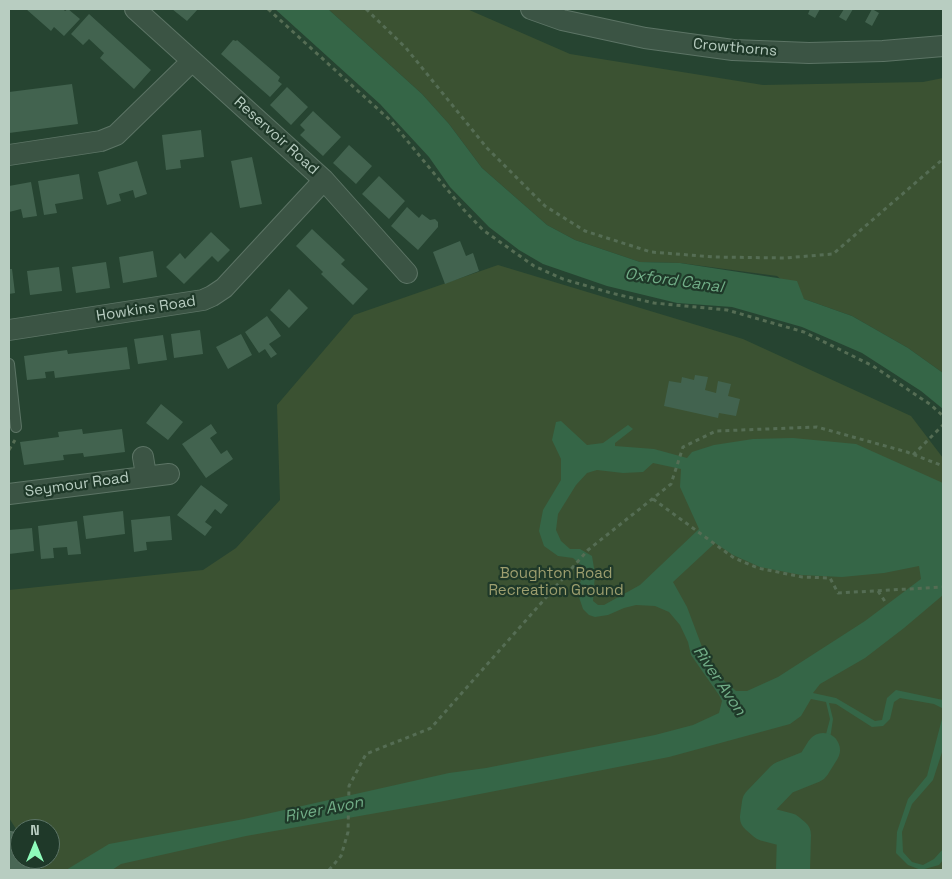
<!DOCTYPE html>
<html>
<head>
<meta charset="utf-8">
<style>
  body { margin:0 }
  #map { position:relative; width:952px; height:879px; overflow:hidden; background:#264431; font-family:"Space Grotesk",sans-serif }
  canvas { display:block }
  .frame { position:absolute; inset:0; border:10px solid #b8cdc1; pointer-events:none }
  .north { position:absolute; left:10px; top:819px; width:50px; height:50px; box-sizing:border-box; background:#1f3929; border:1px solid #5c7466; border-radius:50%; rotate:0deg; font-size:14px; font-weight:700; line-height:20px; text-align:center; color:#b8cdc1 }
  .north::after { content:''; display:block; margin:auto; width:18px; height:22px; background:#8ffcbb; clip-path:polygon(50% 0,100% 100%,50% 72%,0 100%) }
</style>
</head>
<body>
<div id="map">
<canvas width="952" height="879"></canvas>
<div class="frame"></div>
<div class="north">N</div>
</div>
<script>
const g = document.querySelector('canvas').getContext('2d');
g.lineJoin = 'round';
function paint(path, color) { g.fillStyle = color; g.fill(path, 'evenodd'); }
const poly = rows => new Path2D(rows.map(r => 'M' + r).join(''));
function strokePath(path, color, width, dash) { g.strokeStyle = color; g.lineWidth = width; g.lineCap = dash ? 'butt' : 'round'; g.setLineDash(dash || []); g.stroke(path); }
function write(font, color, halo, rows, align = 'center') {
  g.font = font + ' "Space Grotesk",sans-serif'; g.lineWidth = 4.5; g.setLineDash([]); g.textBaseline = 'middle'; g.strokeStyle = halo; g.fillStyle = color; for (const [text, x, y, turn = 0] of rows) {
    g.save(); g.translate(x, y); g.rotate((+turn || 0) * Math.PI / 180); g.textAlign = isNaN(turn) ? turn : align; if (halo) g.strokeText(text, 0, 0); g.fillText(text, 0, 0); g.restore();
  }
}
const green = poly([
  [328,9,467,9,570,54,763,85,923,82,943,78,943,373,908,348,852,316,804,299,777,276,680,263,640,262,575,240,547,225,482,168,449,124,422,94],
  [498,265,743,339,911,416,943,458,943,870,42,870,35,859,50,859,50,829,20,829,20,835,9,818,9,590,203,570,236,548,280,500,277,405,354,315]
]);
const water = poly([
  [275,9,328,9,422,94,449,124,482,168,547,225,575,240,640,262,680,263,797,281,804,299,852,316,908,348,943,373,943,409,921,391,862,353,802,327,732,307,677,303,607,286,543,264,519,250,489,227,450,187,429,157,380,104],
  [561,421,587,445,603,443,628,425,633,429,615,443,615,446,654,449,687,458,692,452,714,445,753,439,793,438,856,444,943,483,943,595,904,628,865,658,820,684,813,693,836,698,875,721,882,720,887,698,896,690,943,700,943,749,933,780,912,804,902,832,903,852,912,862,923,865,934,859,943,849,943,860,939,865,921,870,908,865,896,853,897,832,908,799,927,776,942,719,942,708,934,704,900,698,894,702,890,719,883,726,872,727,836,704,829,703,833,719,830,739,815,766,766,792,760,804,759,816,768,822,788,826,796,834,795,870,791,870,791,836,787,832,765,825,757,819,757,803,764,790,811,763,825,738,830,719,826,702,811,699,801,716,790,724,669,757,439,802,246,836,121,864,112,870,66,870,109,844,244,819,449,773,486,768,655,735,693,725,719,713,722,701,719,695,691,655,688,642,680,625,669,612,655,606,636,605,624,608,608,615,595,617,589,615,583,609,577,591,581,580,581,565,573,558,558,556,544,546,539,531,543,510,561,480,561,459,552,440,556,422],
  [653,463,681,469,680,487,699,529,640,585,604,605,598,605,593,601,595,574,592,556,580,549,570,549,561,541,556,530,558,514,576,485,587,473,597,470,623,473,643,472],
  [715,543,733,555,760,567,801,575,842,577,884,573,919,566,921,579,865,621,778,677,747,691,736,691,710,668,687,607,673,582]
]);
const river = poly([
  [793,870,794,835,788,830,765,824,757,817,759,803,783,778,813,766,823,750]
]);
const building = poly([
  [26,9,63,9,65,11,68,9,80,19,64,36,54,27,51,31],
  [172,9,198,9,187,21],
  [810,9,820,9,815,18,808,14],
  [844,9,853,9,846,21,839,17],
  [872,9,879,13,872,26,865,22],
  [89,14,151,70,134,89,100,58,104,53,89,39,83,45,71,34],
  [233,40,236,41,237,40,280,77,278,81,282,84,270,97,221,54],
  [72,84,78,124,9,133,9,92],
  [287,87,308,107,291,125,270,105],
  [313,111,341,137,323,156,300,135,305,130,300,125],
  [201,130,204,157,180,160,181,168,166,170,162,135],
  [349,145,372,166,356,184,333,163],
  [252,157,262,204,240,208,231,161],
  [137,161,147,194,135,198,133,190,119,194,121,201,107,205,98,172],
  [79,174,83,199,55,204,57,213,44,215,38,181],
  [379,176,405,201,389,219,362,194],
  [31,182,37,216,23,218,21,209,9,212,9,186],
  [407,207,419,218,422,214,430,220,435,219,438,222,438,227,418,250,391,226],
  [312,229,345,260,341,264,368,289,353,305,321,274,323,272,296,246],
  [211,232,230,250,218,262,212,256,184,284,166,267,180,253,185,259],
  [460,241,466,256,473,253,479,271,445,284,433,252],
  [153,251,157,277,123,283,119,257],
  [106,262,110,288,76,293,72,267],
  [59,267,62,291,30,295,27,271],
  [9,269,12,269,15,293,9,294],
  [289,289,308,308,289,328,270,310],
  [267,316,281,336,269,344,277,354,271,358,265,349,259,353,245,332],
  [200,330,203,354,174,358,171,334],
  [241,334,252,355,228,369,216,347],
  [163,335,167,360,138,364,134,339],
  [127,347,130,369,55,378,54,371,45,372,46,378,27,380,24,356,67,350,68,354],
  [695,375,708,377,705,390,716,393,718,381,731,384,728,396,740,399,736,416,719,413,718,418,664,406,669,381,681,383,682,377,694,380],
  [161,404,183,422,168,440,146,423],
  [211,424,217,433,210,438,221,454,227,450,233,459,206,478,182,444],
  [82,429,83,434,122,429,125,452,84,457,83,453,63,455,64,460,24,465,20,442,59,437,58,432],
  [201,485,228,505,221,514,215,509,205,522,212,527,205,536,177,515],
  [123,511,125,534,86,539,83,516],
  [170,516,172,540,146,542,147,550,134,552,131,520],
  [77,521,81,554,68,555,67,547,53,548,54,558,41,559,38,526],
  [32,528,34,551,9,554,9,530]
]);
const path = poly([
  [268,9,391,121,464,210,483,230,534,266,563,279,611,293,654,303,727,310,804,332,873,366,931,405,943,416],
  [366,9,406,48,487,148,545,206,585,231,651,252,714,257,785,258,833,254,943,159],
  [9,450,15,440],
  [913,455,943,425],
  [653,499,734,558,758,568,802,577,830,578,838,593,943,587],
  [878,591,886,603],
  [329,870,341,856,348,832,349,786,366,754,431,728,588,550,671,484,683,447,716,431,817,427,907,452,943,466]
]);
const lane = poly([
  [9,364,16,427]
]);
const street = poly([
  [135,9,324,180,407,273],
  [531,9,562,20,645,38,733,50,809,53,883,51,943,46],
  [9,155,101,141,116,135,192,61],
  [9,330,203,300,212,296,224,288,324,180],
  [143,457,146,475],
  [9,494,169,474]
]);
const secondary = poly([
  [9,846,25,870]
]);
const streetNames = [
  ["Crowthorns",735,48,5],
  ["Reservoir Road",276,136,42],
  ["Howkins Road",146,309,-9],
  ["Seymour Road",77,485,-8]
];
const parkNames = [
  ["Boughton Road",556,574],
  ["Recreation Ground",556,591]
];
const waterNames = [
  ["Oxford Canal",674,281,8],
  ["River Avon",719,681,56],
  ["River Avon",324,810,-11]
];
paint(green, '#3b5232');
paint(water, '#356647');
strokePath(river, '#356647', 34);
paint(building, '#42634f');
strokePath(lane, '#5c7465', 12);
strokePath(street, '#5c7465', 22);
strokePath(secondary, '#5c7465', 30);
strokePath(path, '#556d54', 3, [4, 4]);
strokePath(lane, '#3b5444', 10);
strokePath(street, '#3b5444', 20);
strokePath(secondary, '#496755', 28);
write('15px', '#b8cdc1', '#1f3929', streetNames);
write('15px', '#9e9f6f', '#1f3929', parkNames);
write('italic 16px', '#71ad87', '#1f3929', waterNames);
</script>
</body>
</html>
